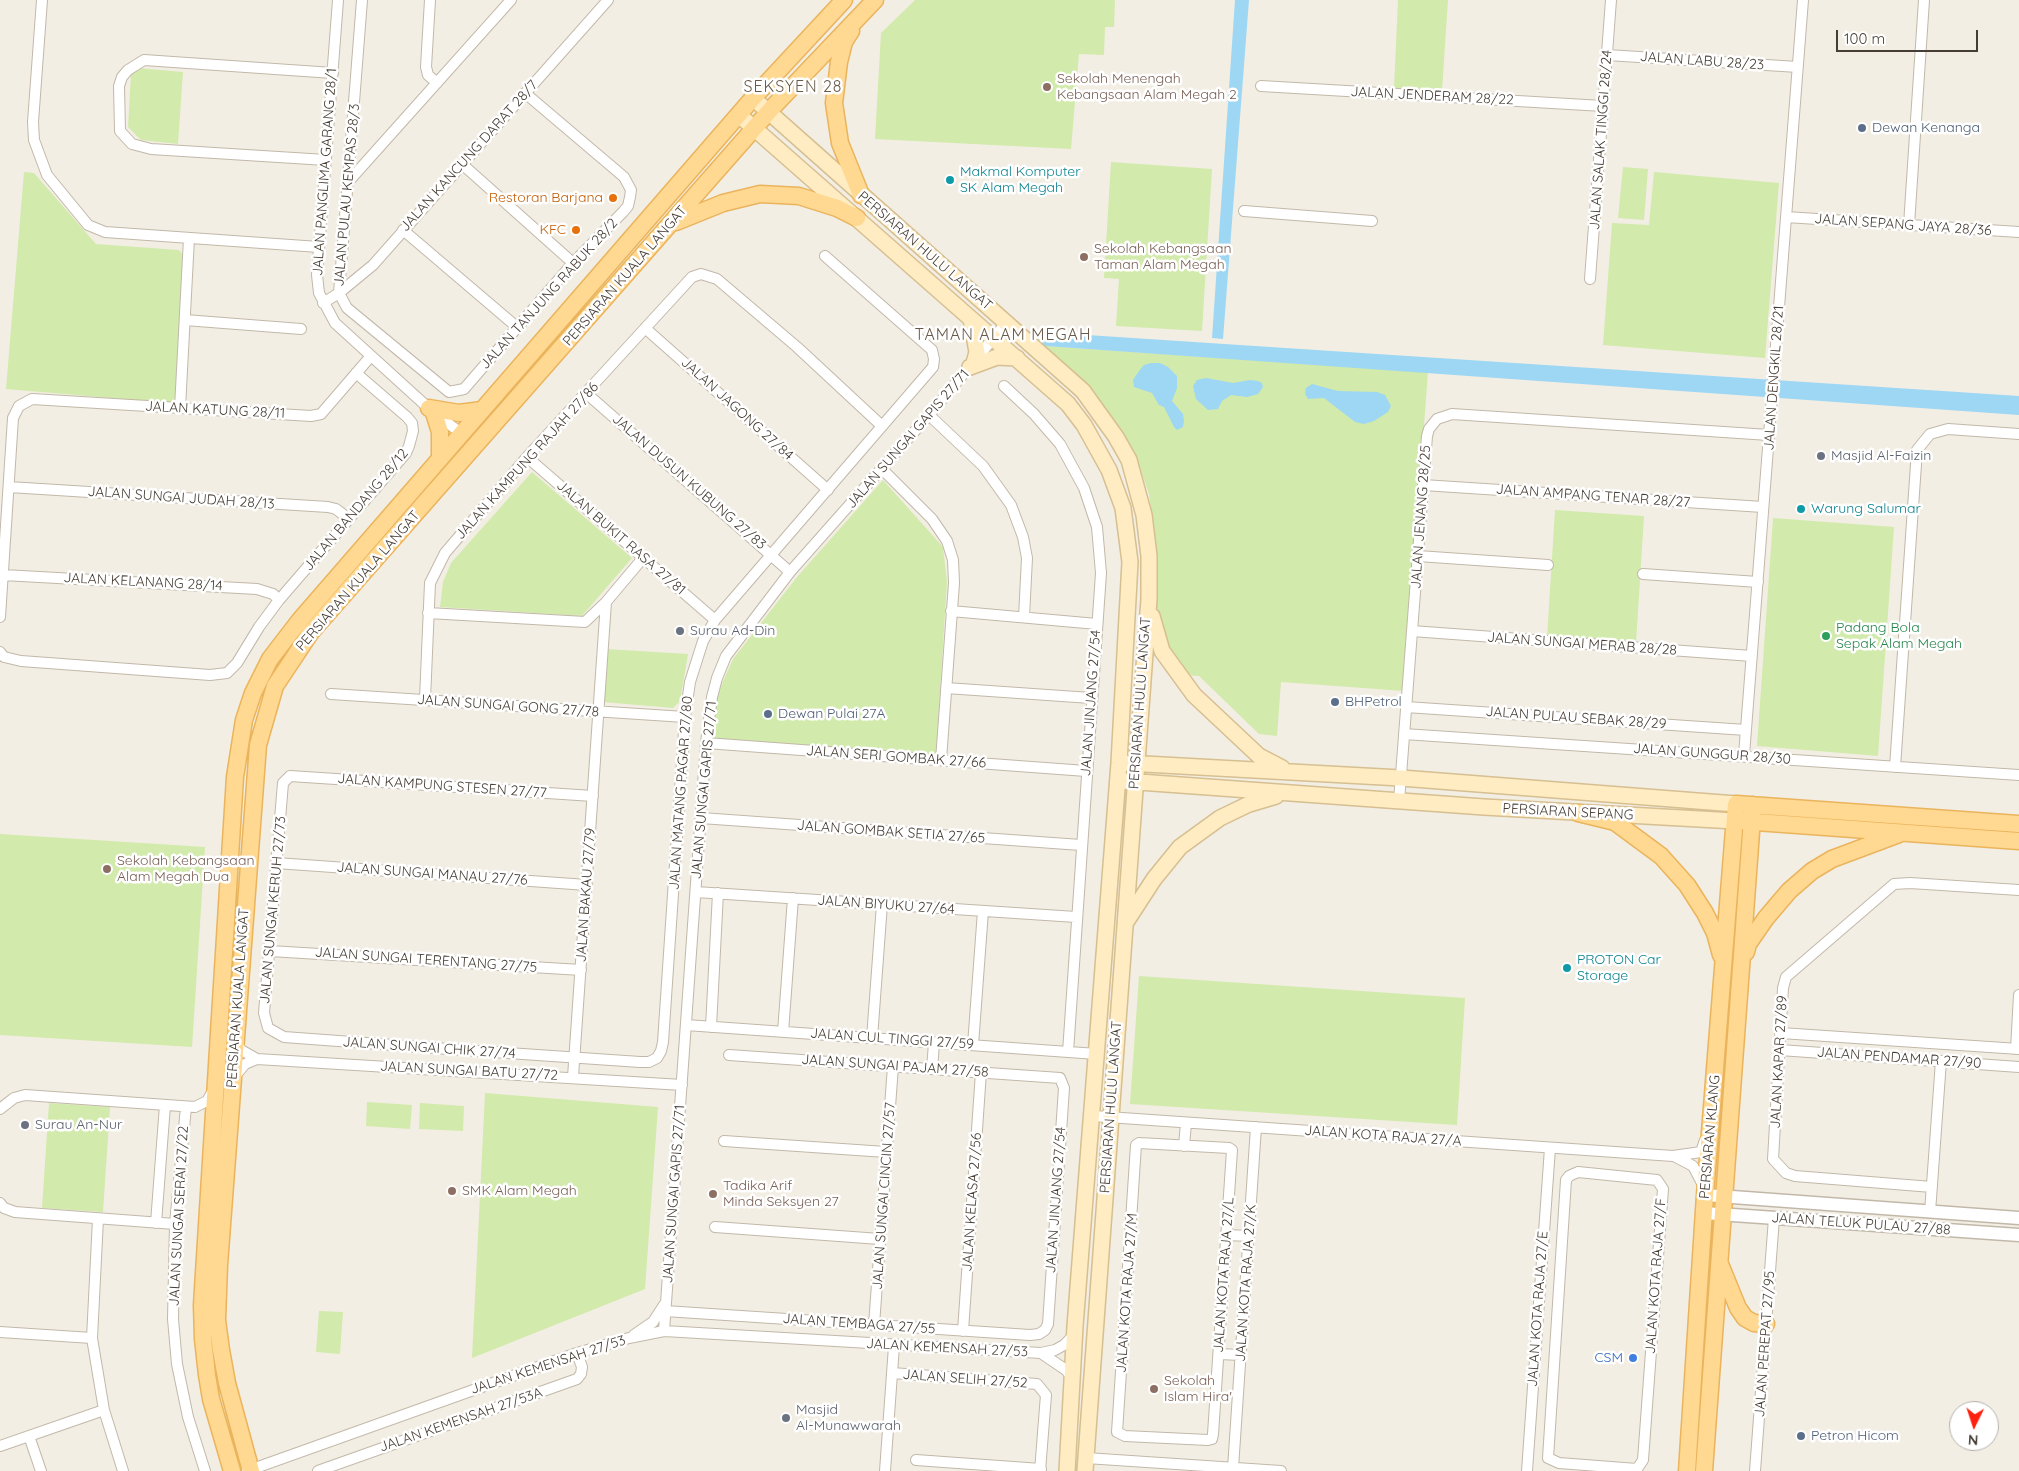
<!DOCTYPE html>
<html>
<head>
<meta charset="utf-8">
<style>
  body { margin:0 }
  #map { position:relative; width:2019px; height:1471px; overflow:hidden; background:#f3eee4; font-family:Quicksand,sans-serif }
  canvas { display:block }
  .north { position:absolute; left:1949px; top:1401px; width:50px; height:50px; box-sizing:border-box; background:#fff; border:1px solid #b5b1ae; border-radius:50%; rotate:184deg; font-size:14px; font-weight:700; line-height:20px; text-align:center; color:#463d34 }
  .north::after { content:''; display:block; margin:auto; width:18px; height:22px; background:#ff210f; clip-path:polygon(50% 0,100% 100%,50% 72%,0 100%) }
  .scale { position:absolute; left:1836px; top:30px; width:142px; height:22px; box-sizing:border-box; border:2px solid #463d34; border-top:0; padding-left:6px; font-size:15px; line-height:18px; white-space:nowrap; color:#463d34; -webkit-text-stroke:4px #fff; paint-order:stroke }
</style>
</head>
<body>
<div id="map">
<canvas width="2019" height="1471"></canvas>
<div class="north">N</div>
<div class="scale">100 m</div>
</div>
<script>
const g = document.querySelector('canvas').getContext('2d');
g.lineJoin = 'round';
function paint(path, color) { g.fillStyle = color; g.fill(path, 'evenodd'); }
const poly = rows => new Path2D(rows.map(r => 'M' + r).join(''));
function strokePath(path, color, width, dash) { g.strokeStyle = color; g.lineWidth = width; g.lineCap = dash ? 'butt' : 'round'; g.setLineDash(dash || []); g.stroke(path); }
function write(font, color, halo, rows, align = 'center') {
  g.font = font + ' Quicksand,sans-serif'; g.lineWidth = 5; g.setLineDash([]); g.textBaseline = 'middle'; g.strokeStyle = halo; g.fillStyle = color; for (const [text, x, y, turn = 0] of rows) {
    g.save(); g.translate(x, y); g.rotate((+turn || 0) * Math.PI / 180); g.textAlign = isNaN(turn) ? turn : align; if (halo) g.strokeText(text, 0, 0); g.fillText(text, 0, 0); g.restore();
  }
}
const green = poly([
  [915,0,1115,0,1114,27,1105,27,1104,55,1079,54,1071,149,875,139,881,33],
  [1398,0,1448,0,1442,91,1394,88],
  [138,68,183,72,178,144,141,140,128,127,131,74],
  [1111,162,1212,169,1202,331,1116,326,1119,279,1104,278],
  [1623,167,1648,169,1644,220,1618,218],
  [24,172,34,173,96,244,179,250,184,256,176,397,170,403,6,389],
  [1654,172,1779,183,1765,358,1603,345,1612,223,1649,225],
  [1045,346,1428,372,1404,691,1281,682,1277,736,1259,734,1199,676,1185,675,1167,649,1157,622,1155,540,1149,494,1136,457,1116,422,1087,386],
  [532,472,632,558,582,616,440,607,443,582,451,563],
  [883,480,943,547,947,582,936,754,713,740,716,697,733,659,797,577],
  [1555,510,1644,516,1636,643,1547,638],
  [1773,518,1894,527,1878,756,1757,746],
  [606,649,688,654,680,701,673,708,603,702],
  [0,834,205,847,192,1047,0,1035],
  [1139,976,1465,998,1457,1125,1130,1104],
  [485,1093,658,1107,645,1289,472,1358],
  [367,1102,412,1105,410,1129,366,1126],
  [49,1103,110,1107,103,1212,42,1208],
  [420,1103,464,1106,463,1131,419,1129],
  [319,1311,343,1312,340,1354,316,1352]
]);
const water = poly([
  [1235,0,1249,0,1223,339,1212,338],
  [1026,331,2019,396,2019,415,1045,346],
  [1151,363,1160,363,1168,367,1177,376,1177,388,1172,401,1183,414,1184,421,1183,427,1177,430,1174,427,1164,407,1159,405,1152,393,1134,387,1133,380,1139,371,1144,365],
  [1206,378,1233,383,1250,380,1258,381,1262,383,1263,387,1258,394,1247,397,1231,395,1222,401,1218,409,1208,410,1196,399,1193,386,1197,380],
  [1312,384,1338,391,1377,392,1385,395,1391,406,1388,412,1374,421,1364,424,1355,422,1324,398,1308,399,1305,394,1306,388]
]);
const minor = poly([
  [42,0,33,122,34,140,47,175,88,225,105,232,319,247],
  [338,0,317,275,319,293,335,323,434,413,461,433],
  [362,0,339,293,347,308,449,392,464,389,573,263,623,212,628,206,630,197,631,190,624,177,525,93],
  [430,0,426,67,428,75,437,83],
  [1607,55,1798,67],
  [1261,86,1603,106],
  [326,160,151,149,132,144,120,131,119,86,122,77,128,70,144,60,333,73],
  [462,164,573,263],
  [349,181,511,0],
  [1244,211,1372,221],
  [1786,217,2019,232],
  [1909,225,1924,0],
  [403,230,518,328],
  [1590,279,1611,0],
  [323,303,339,293,373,265,608,0],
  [185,320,301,329],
  [645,328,828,490],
  [1004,386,1034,414,1060,444,1084,488,1097,527,1101,573,1068,1052],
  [586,393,790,572],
  [180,408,189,238],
  [929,415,983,466,1011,505,1023,537,1027,558,1024,617],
  [527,457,715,620],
  [881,468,932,519,947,541,953,560,954,583,941,760],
  [1423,485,1763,507],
  [9,487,328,507,336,509,349,519],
  [1418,556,1548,565],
  [1643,574,1758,582],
  [3,575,257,589,273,594,279,600],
  [951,611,1097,624],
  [428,613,585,622,606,602],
  [0,617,13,418,19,406,32,399,311,416,321,414,371,356],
  [1412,631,1752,656],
  [0,652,4,657,21,661,210,675,227,673,237,663,259,627,279,600,406,453,409,446,413,431,412,423,407,417,356,373],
  [946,688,1091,698],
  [331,694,685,717],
  [425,699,430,583,445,553,527,457,692,277,701,274,717,279,797,347,882,426],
  [1406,707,1746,730],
  [1404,734,2019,775],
  [706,743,1086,771],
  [1744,755,1803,0],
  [1895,767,1917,450,1930,434,1948,429,2019,434],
  [593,796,290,776,283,783,264,1013,268,1028,284,1037,420,1047,640,1062,649,1062,657,1058,661,1051,663,1042,685,717,690,682,703,641,715,620,933,367,934,359,932,350,825,256],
  [1399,801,1427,436,1429,429,1437,419,1452,414,1769,435],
  [701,818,1081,845],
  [276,863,587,885],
  [696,892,1076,917],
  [270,951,581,970],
  [686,1025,1097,1054],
  [711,1027,718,893],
  [783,1032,793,898],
  [1781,1033,2019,1049],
  [872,1038,882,904],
  [236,1042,241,1050,257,1059,682,1085],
  [973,1045,983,911],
  [2016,1049,2019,995],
  [1780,1050,2019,1067],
  [932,1069,934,1043],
  [235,1076,245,1064,257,1059],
  [573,1077,606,602,643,558],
  [186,1107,175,1224,173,1319,177,1364,188,1417,205,1471],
  [0,1109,14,1098,25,1095,195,1107,207,1101,213,1091],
  [1093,1116,1673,1156,1701,1152,1705,1140],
  [724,1141,886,1152],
  [1139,1143,1229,1148,1232,1150,1213,1434,1212,1439,1208,1440,1125,1436,1117,1432,1136,1145,1139,1143],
  [1184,1146,1186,1123],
  [1674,1156,1693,1166,1704,1187],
  [1578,1172,1657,1180,1663,1189,1643,1460,1637,1469,1559,1463,1548,1458,1566,1180,1569,1176,1578,1172],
  [1932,1187,1795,1176,1786,1173,1773,1159,1783,988,1786,977,1894,884,1910,883,2019,890],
  [0,1203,4,1208,15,1212,175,1224],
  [1930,1212,1941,1061],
  [98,1219,92,1338,104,1410,123,1471],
  [156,1223,165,1105],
  [715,1227,880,1239],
  [1227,1235,1249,1236],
  [665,1311,1030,1335,1039,1334,1045,1330,1048,1324,1064,1088,1060,1078,729,1055],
  [874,1325,893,1066],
  [664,1331,706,743,712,697,717,678,726,656,790,572,929,415,1007,322],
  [963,1331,981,1072],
  [0,1332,92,1338],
  [634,1335,653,1322,664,1305],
  [1041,1353,1066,1370,1073,1379],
  [1219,1354,1241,1355],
  [892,1373,1037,1384,1046,1395,1040,1471],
  [29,1436,41,1471],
  [0,1446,104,1410],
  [1086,1458,1281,1471],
  [916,1460,1041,1469],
  [1233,1468,1256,1127],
  [247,1471,577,1353,629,1338,664,1331,1041,1353,1055,1350,1064,1345,1074,1335],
  [318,1471,577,1379,581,1374,582,1367,577,1353],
  [885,1471,894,1346],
  [1527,1471,1550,1148],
  [1755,1471,1774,1218]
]);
const tertiary = poly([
  [1705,1195,2019,1218],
  [1704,1213,2019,1235]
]);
const secondary = poly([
  [753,98,1083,391,1116,437,1129,460,1144,515,1149,556,1149,599,1085,1471],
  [739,115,1068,404,1084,425,1109,470,1123,508,1130,562,1119,763,1075,1326,1067,1471],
  [971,319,977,352,974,363],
  [970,367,997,357,1017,358],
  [1152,616,1162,651,1194,695,1259,756,1282,768],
  [1126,763,1401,778,1736,804],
  [1125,781,1484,807,1735,821],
  [1126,922,1154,879,1180,847,1220,818,1249,804,1276,796]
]);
const primary = poly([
  [851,31,844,42,839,62,834,103,840,143,861,195],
  [676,222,723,203,760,194,799,196,837,208,857,218],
  [429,408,459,413,482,410],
  [434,413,440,432,440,457],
  [1578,813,1615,822,1661,856,1687,885,1705,913,1715,933,1721,955],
  [1742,821,2019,841],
  [1746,952,1748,944,1766,918,1789,891,1812,871,1832,859,1899,834],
  [1720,1264,1738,1308,1745,1318,1754,1323,1766,1324],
  [232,1471,211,1399,207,1375,203,1339,202,1305,235,777,244,720,253,693,270,659,300,620,753,98,844,0],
  [251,1471,227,1383,221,1350,217,1320,219,1265,258,745,275,686,311,632,772,108,875,0],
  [1687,1471,1705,1195,1736,804,2019,824],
  [1704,1471,1753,805]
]);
const markers = [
  [1047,87,5,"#8d6e63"],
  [1862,128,5,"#5c6f8a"],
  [950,180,5,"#0f9aa8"],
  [613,198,5,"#e8710a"],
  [576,230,5,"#e8710a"],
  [1084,257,5,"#8d6e63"],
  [1821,456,5,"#6b7280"],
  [1801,509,5,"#0f9aa8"],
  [680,631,5,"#6b7280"],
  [1826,636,5,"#2e9e5b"],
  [1335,702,5,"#5c6f8a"],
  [768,714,5,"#5c6f8a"],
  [107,869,5,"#8d6e63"],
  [1567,968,5,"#0f9aa8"],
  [25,1125,5,"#6b7280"],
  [452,1191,5,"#8d6e63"],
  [713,1194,5,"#8d6e63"],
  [1633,1358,5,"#3f7fe0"],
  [1154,1389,5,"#8d6e63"],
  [786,1418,5,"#6b7280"],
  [1801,1436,5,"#5c6f8a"]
];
const streetNames = [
  ["JALAN LABU 28/23",1702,61,4],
  ["JALAN JENDERAM 28/22",1432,96,3],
  ["JALAN SALAK TINGGI 28/24",1601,140,-86],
  ["JALAN KANCUNG DARAT 28/7",469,156,-48],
  ["JALAN PANGLIMA GARANG 28/1",325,172,-86],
  ["JALAN PULAU KEMPAS 28/3",347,195,-85],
  ["JALAN SEPANG JAYA 28/36",1903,225,4],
  ["PERSIARAN HULU LANGAT",925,251,41],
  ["PERSIARAN KUALA LANGAT",625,276,-49],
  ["JALAN TANJUNG RABUK 28/2",549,294,-48],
  ["JALAN DENGKIL 28/21",1774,378,-86],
  ["JALAN JAGONG 27/84",737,409,42],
  ["JALAN KATUNG 28/11",215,410,3],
  ["JALAN SUNGAI GAPIS 27/71",908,439,-49],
  ["JALAN KAMPUNG RAJAH 27/86",527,461,-48],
  ["JALAN DUSUN KUBUNG 27/83",689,482,41],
  ["JALAN AMPANG TENAR 28/27",1593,496,4],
  ["JALAN SUNGAI JUDAH 28/13",181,498,4],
  ["JALAN BANDANG 28/12",356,510,-50],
  ["JALAN JENANG 28/25",1421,517,-86],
  ["JALAN BUKIT RASA 27/81",621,538,41],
  ["PERSIARAN KUALA LANGAT",358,581,-49],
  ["JALAN KELANANG 28/14",143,582,3],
  ["JALAN SUNGAI MERAB 28/28",1582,644,4],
  ["JALAN JINJANG 27/54",1091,703,-86],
  ["PERSIARAN HULU LANGAT",1140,703,-86],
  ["JALAN SUNGAI GONG 27/78",508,706,4],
  ["JALAN PULAU SEBAK 28/29",1576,718,4],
  ["JALAN GUNGGUR 28/30",1712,754,4],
  ["JALAN SERI GOMBAK 27/66",896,757,4],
  ["JALAN KAMPUNG STESEN 27/77",442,786,4],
  ["JALAN SUNGAI GAPIS 27/71",704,790,-85],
  ["JALAN MATANG PAGAR 27/80",681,793,-86],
  ["PERSIARAN SEPANG",1568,812,3],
  ["JALAN GOMBAK SETIA 27/65",891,832,4],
  ["JALAN SUNGAI MANAU 27/76",432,874,4],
  ["JALAN BAKAU 27/79",586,895,-86],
  ["JALAN BIYUKU 27/64",886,905,4],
  ["JALAN SUNGAI KERUH 27/73",273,910,-85],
  ["JALAN SUNGAI TERENTANG 27/75",426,960,4],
  ["PERSIARAN KUALA LANGAT",238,998,-86],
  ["JALAN CUL TINGGI 27/59",892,1039,4],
  ["JALAN SUNGAI CHIK 27/74",429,1048,4],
  ["JALAN PENDAMAR 27/90",1899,1058,4],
  ["JALAN KAPAR 27/89",1779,1062,-87],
  ["JALAN SUNGAI PAJAM 27/58",895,1066,4],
  ["JALAN SUNGAI BATU 27/72",469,1071,3],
  ["PERSIARAN HULU LANGAT",1111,1107,-86],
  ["JALAN KOTA RAJA 27/A",1383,1136,4],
  ["PERSIARAN KLANG",1710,1137,-85],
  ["JALAN SUNGAI GAPIS 27/71",674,1194,-86],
  ["JALAN SUNGAI CINCIN 27/57",884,1196,-86],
  ["JALAN JINJANG 27/54",1056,1200,-86],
  ["JALAN KELASA 27/56",972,1202,-86],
  ["JALAN SUNGAI SERAI 27/22",179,1216,-87],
  ["JALAN TELUK PULAU 27/88",1861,1224,4],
  ["JALAN KOTA RAJA 27/L",1224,1275,-86],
  ["JALAN KOTA RAJA 27/F",1656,1276,-86],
  ["JALAN KOTA RAJA 27/K",1246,1283,-86],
  ["JALAN KOTA RAJA 27/M",1127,1293,-86],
  ["JALAN KOTA RAJA 27/E",1538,1309,-86],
  ["JALAN TEMBAGA 27/55",859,1324,4],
  ["JALAN PEREPAT 27/95",1765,1344,-86],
  ["JALAN KEMENSAH 27/53",947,1348,3],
  ["JALAN KEMENSAH 27/53",548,1365,-18],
  ["JALAN SELIH 27/52",965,1379,4],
  ["JALAN KEMENSAH 27/53A",461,1420,-19]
];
const educationNames = [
  ["Sekolah Menengah",1057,79],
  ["Kebangsaan Alam Megah 2",1057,95],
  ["Sekolah Kebangsaan",1094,249],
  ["Taman Alam Megah",1094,265],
  ["Sekolah Kebangsaan",117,861],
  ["Alam Megah Dua",117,877],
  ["Tadika Arif",723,1186],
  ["Minda Seksyen 27",723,1202],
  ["SMK Alam Megah",462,1191],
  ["Sekolah",1164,1381],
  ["Islam Hira'",1164,1397]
];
const serviceNames = [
  ["Dewan Kenanga",1872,128],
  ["BHPetrol",1345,702],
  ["Dewan Pulai 27A",778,714],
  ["Petron Hicom",1811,1436]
];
const cultureNames = [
  ["Makmal Komputer",960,172],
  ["SK Alam Megah",960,188],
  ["Warung Salumar",1811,509],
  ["PROTON Car",1577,960],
  ["Storage",1577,976]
];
const foodNames = [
  ["Restoran Barjana",603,198],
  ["KFC",566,230]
];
const worshipNames = [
  ["Masjid Al-Faizin",1831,456],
  ["Surau Ad-Din",690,631],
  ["Surau An-Nur",35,1125],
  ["Masjid",796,1410],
  ["Al-Munawwarah",796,1426]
];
const leisureNames = [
  ["Padang Bola",1836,628],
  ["Sepak Alam Megah",1836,644]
];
const shopNames = [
  ["CSM",1623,1358]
];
const quarterNames = [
  ["SEKSYEN 28",793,87],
  ["TAMAN ALAM MEGAH",1003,335]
];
paint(green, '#d2eaab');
paint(water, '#9dd7f4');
strokePath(minor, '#c2b8a9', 12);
strokePath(tertiary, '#c2b8a9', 15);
strokePath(secondary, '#d6bf91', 18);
strokePath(primary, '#eab45c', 19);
strokePath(minor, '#fff', 10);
strokePath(tertiary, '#fff', 12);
strokePath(secondary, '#ffecc2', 15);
strokePath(primary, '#ffd891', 16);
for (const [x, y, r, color] of markers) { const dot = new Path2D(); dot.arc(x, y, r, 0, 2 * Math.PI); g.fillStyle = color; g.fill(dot); strokePath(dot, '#fff', 2); }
write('14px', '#463d34', '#fff', streetNames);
write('14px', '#785e54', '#fff', educationNames, 'left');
write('14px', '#4e5e75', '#fff', serviceNames, 'left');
write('14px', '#0d838f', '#fff', cultureNames, 'left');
write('14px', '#c56008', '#fff', foodNames, 'right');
write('14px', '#5b616d', '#fff', worshipNames, 'left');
write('14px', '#27864d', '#fff', leisureNames, 'left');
write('14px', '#366cbe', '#fff', shopNames, 'right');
g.letterSpacing = '1px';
write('16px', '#695a4a', '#fff', quarterNames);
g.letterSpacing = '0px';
</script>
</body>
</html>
